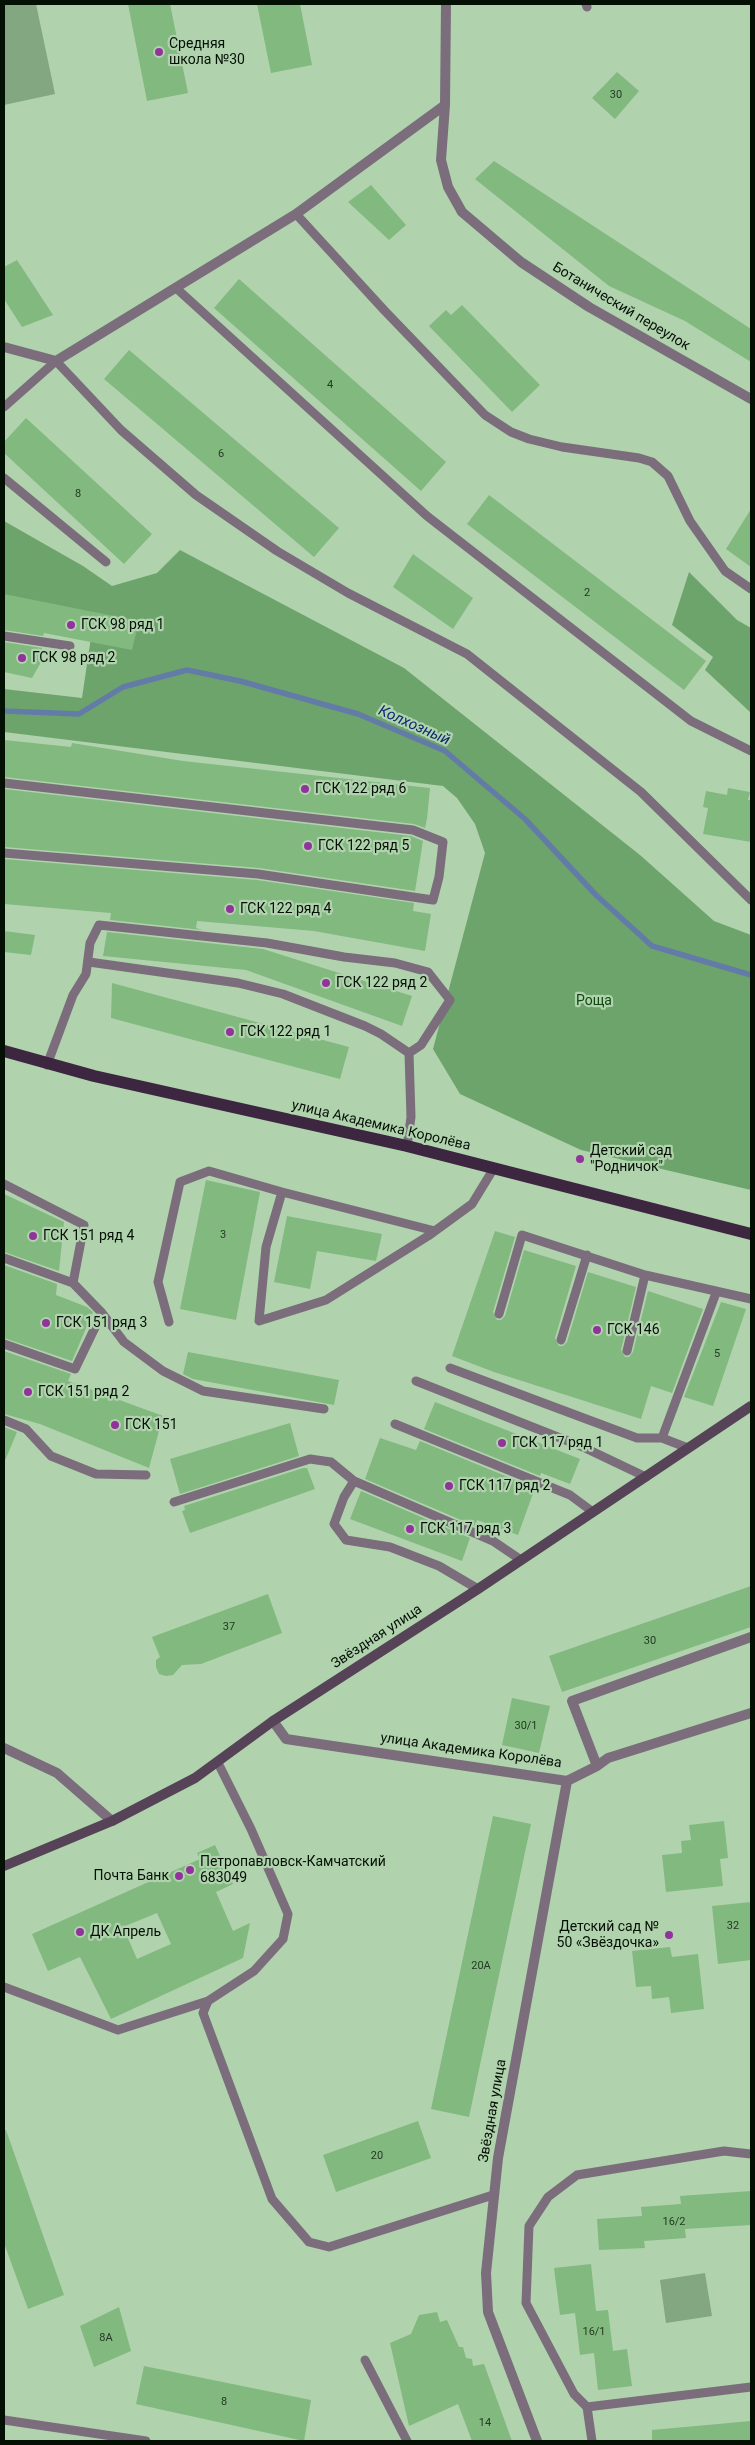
<!DOCTYPE html>
<html>
<head>
<meta charset="utf-8">
<style>
  body { margin:0 }
  #map { position:relative; width:755px; height:2445px; overflow:hidden; background:#b0d3ae; font-family:Roboto,sans-serif }
  canvas { display:block }
  .frame { position:absolute; inset:0; border:5px solid #051005; pointer-events:none }
</style>
</head>
<body>
<div id="map">
<canvas width="755" height="2445"></canvas>
<div class="frame"></div>
</div>
<script>
const g = document.querySelector('canvas').getContext('2d');
g.lineJoin = 'round';
function paint(path, color) { g.fillStyle = color; g.fill(path, 'evenodd'); }
const poly = rows => new Path2D(rows.map(r => 'M' + r).join(''));
function strokePath(path, color, width, dash) { g.strokeStyle = color; g.lineWidth = width; g.lineCap = dash ? 'butt' : 'round'; g.setLineDash(dash || []); g.stroke(path); }
function write(font, color, halo, rows, align = 'center') {
  g.font = font + ' Roboto,sans-serif'; g.lineWidth = 4.5; g.setLineDash([]); g.textBaseline = 'middle'; g.strokeStyle = halo; g.fillStyle = color; for (const [text, x, y, turn = 0] of rows) {
    g.save(); g.translate(x, y); g.rotate((+turn || 0) * Math.PI / 180); g.textAlign = isNaN(turn) ? turn : align; if (halo) g.strokeText(text, 0, 0); g.fillText(text, 0, 0); g.restore();
  }
}
const green = poly([
  [4,4,36,4,55,94,4,105],
  [705,2273,712,2316,666,2323,660,2280]
]);
const forest = poly([
  [4,521,83,566,112,586,157,573,180,550,404,668,640,855,714,921,751,935,751,1190,581,1150,460,1094,433,1049,485,853,475,824,457,798,443,786,4,732,4,689,82,698,94,617,4,597],
  [689,572,737,620,751,628,751,713,705,670,713,657,672,625]
]);
const stream = poly([
  [4,711,79,714,123,687,187,670,240,681,358,714,445,751,525,819,596,895,652,946,751,975]
]);
const building = poly([
  [128,4,170,4,188,93,147,101],
  [257,4,300,4,312,65,271,73],
  [617,72,639,91,615,119,592,98],
  [494,161,751,329,751,362,685,321,609,286,475,179],
  [371,185,406,225,389,240,348,202],
  [17,260,53,315,22,327,4,299,4,267],
  [239,279,446,462,421,491,214,308],
  [462,305,540,385,512,412,429,326,446,310,451,315],
  [129,350,339,528,314,557,104,379],
  [26,418,152,534,124,564,4,453,4,442],
  [489,495,706,661,684,690,467,524],
  [751,509,751,567,726,549],
  [413,554,473,598,453,629,393,587],
  [4,594,139,621,132,650,44,633,43,636,4,630],
  [4,642,42,648,40,664,32,678,4,672],
  [4,740,71,747,72,743,183,761,430,788,427,819,425,828,414,824,4,777],
  [728,788,750,792,748,800,751,800,751,842,703,834,708,808,703,807,706,791,727,795],
  [4,789,411,836,423,841,415,891,259,868,4,847],
  [4,859,257,880,414,903,413,911,431,914,425,951,314,931,197,921,196,928,202,930,110,920,111,913,4,904],
  [4,931,35,935,31,955,4,952],
  [107,932,263,949,412,996,402,1026,246,970,103,956],
  [112,983,349,1047,340,1079,111,1018],
  [206,1180,260,1192,236,1320,180,1309],
  [4,1194,64,1222,59,1271,4,1252],
  [287,1216,382,1234,376,1261,317,1251,310,1289,274,1282],
  [495,1231,515,1237,493,1312,497,1320,501,1320,505,1316,524,1250,576,1266,555,1338,559,1346,563,1346,567,1342,588,1272,636,1287,621,1350,625,1357,629,1357,633,1352,648,1291,703,1309,672,1393,651,1386,641,1419,494,1372,452,1356],
  [4,1265,57,1284,56,1295,87,1307,93,1312,72,1361,4,1338],
  [721,1302,746,1309,713,1406,684,1397],
  [4,1351,71,1374,68,1381,163,1416,149,1468,40,1424,4,1414],
  [188,1352,339,1380,334,1405,193,1379,183,1374],
  [435,1402,580,1459,570,1484,541,1473,540,1476,424,1429],
  [290,1423,299,1456,180,1494,170,1459],
  [4,1427,17,1432,4,1463],
  [380,1438,416,1450,420,1441,535,1488,518,1535,477,1520,475,1526,365,1479],
  [303,1468,307,1468,315,1489,190,1533,182,1511,185,1510,184,1506],
  [361,1491,470,1538,462,1561,350,1519],
  [751,1586,751,1627,562,1692,549,1656],
  [268,1594,282,1633,201,1664,182,1665,173,1675,166,1676,159,1674,156,1667,156,1660,160,1657,152,1637],
  [512,1698,550,1706,539,1753,502,1745],
  [493,1816,531,1824,469,2117,431,2109],
  [724,1821,728,1858,720,1859,723,1886,666,1892,662,1855,682,1853,681,1841,691,1840,689,1825],
  [215,1845,233,1884,216,1892,233,1931,250,1923,243,1958,111,2019,80,1957,48,1971,32,1934,200,1859,197,1853],
  [157,1913,171,1944,137,1959,123,1927],
  [751,1902,751,1960,718,1964,712,1906],
  [670,1947,672,1957,698,1954,704,2009,671,2013,669,1997,652,1999,651,1986,636,1987,632,1951],
  [418,2121,431,2158,336,2192,323,2155],
  [6,2130,64,2295,28,2309,4,2243,4,2131],
  [751,2191,751,2225,685,2229,686,2238,644,2241,645,2248,599,2250,597,2219,642,2216,641,2207,681,2204,680,2196],
  [591,2264,596,2311,608,2310,613,2351,627,2349,632,2386,598,2390,594,2353,580,2355,575,2313,560,2315,554,2268],
  [119,2307,131,2351,94,2367,80,2326],
  [437,2312,440,2322,447,2320,459,2347,463,2347,466,2358,472,2359,473,2366,484,2364,512,2441,472,2441,458,2404,409,2426,390,2343,411,2334,419,2315],
  [144,2366,311,2400,304,2441,136,2404],
  [751,2421,751,2441,652,2441,652,2430]
]);
const lane = poly([
  [586,4,587,7],
  [296,214,384,310,485,415,511,432,529,439,562,447,639,458,652,462,668,476,690,521,725,571,751,589],
  [176,288,427,516,691,721,751,751],
  [4,407,56,361,121,430,196,495,277,551,348,593,467,654,641,792,751,900],
  [4,478,106,562],
  [4,636,70,646],
  [4,783,413,830,443,842,439,877,433,900,258,874,4,853],
  [89,962,238,983,283,994,365,1026,381,1034,409,1053],
  [47,1065,73,995,86,974,90,943,99,925,267,943,344,957,395,963,428,972,450,1000,421,1045,409,1053,411,1117,407,1146],
  [4,1184,84,1225,73,1283,4,1258],
  [282,1192,435,1231],
  [102,1313,124,1342,163,1371,203,1391,324,1409],
  [499,1314,522,1235,645,1275,751,1299],
  [169,1322,158,1282,180,1182,209,1171,282,1192,266,1247,259,1321,326,1300,428,1236,472,1204,494,1168],
  [561,1340,587,1255],
  [4,1344,75,1369,102,1313,73,1283],
  [627,1351,645,1275],
  [450,1368,637,1438,662,1438,688,1448],
  [416,1381,583,1447,646,1477],
  [4,1420,26,1429,51,1456,96,1474,146,1475],
  [395,1424,570,1495,593,1512],
  [662,1438,716,1293],
  [354,1481,344,1497,334,1524,346,1540,390,1547,439,1566,478,1589],
  [174,1502,310,1459,331,1462,354,1481,493,1541,521,1560],
  [218,1763,251,1829,288,1914,283,1939,254,1971,208,2001,203,2013,272,2199,309,2242,329,2247,493,2195],
  [4,1987,118,2030,208,2001],
  [365,2360,407,2441],
  [587,2407,751,2387],
  [4,2420,146,2441],
  [592,2441,587,2407,574,2394,526,2303,529,2226,548,2197,577,2175,724,2151,751,2154]
]);
const street = poly([
  [446,4,445,105,441,160,448,187,462,212,521,262,589,307,751,399],
  [4,347,56,361,296,214,445,105],
  [273,1721,286,1739,567,1781,597,1766,608,1758,751,1713],
  [4,1748,57,1773,112,1821],
  [597,1766,572,1701,751,1637],
  [537,2441,488,2312,486,2273,498,2158,567,1781]
]);
const secondary = poly([
  [4,1866,112,1821,195,1778,273,1721,478,1589,751,1406]
]);
const primary = poly([
  [4,1051,94,1076,407,1146,751,1234]
]);
const markers = [
  [159,52,5,"#92339c"],
  [71,625,5,"#92339c"],
  [22,658,5,"#92339c"],
  [305,789,5,"#92339c"],
  [308,846,5,"#92339c"],
  [230,909,5,"#92339c"],
  [326,983,5,"#92339c"],
  [230,1032,5,"#92339c"],
  [580,1159,5,"#92339c"],
  [33,1236,5,"#92339c"],
  [46,1323,5,"#92339c"],
  [597,1330,5,"#92339c"],
  [28,1392,5,"#92339c"],
  [115,1425,5,"#92339c"],
  [502,1443,5,"#92339c"],
  [449,1486,5,"#92339c"],
  [410,1529,5,"#92339c"],
  [190,1870,5,"#92339c"],
  [179,1876,5,"#92339c"],
  [80,1932,5,"#92339c"],
  [669,1935,5,"#92339c"]
];
const numberNames = [
  ["30",616,95],
  ["4",330,385],
  ["6",221,454],
  ["8",78,494],
  ["2",587,593],
  ["3",223,1235],
  ["5",717,1354],
  ["37",229,1627],
  ["30",650,1641],
  ["30/1",526,1726],
  ["32",733,1926],
  ["20А",481,1966],
  ["20",377,2156],
  ["16/2",674,2222],
  ["16/1",594,2332],
  ["8А",106,2338],
  ["8",224,2402],
  ["14",485,2423]
];
const poiNames = [
  ["Средняя",169,44],
  ["школа №30",169,60],
  ["ГСК 98 ряд 1",81,625],
  ["ГСК 98 ряд 2",32,658],
  ["ГСК 122 ряд 6",315,789],
  ["ГСК 122 ряд 5",318,846],
  ["ГСК 122 ряд 4",240,909],
  ["ГСК 122 ряд 2",336,983],
  ["ГСК 122 ряд 1",240,1032],
  ["Детский сад",590,1151],
  ["\"Родничок\"",590,1167],
  ["ГСК 151 ряд 4",43,1236],
  ["ГСК 151 ряд 3",56,1323],
  ["ГСК 146",607,1330],
  ["ГСК 151 ряд 2",38,1392],
  ["ГСК 151",125,1425],
  ["ГСК 117 ряд 1",512,1443],
  ["ГСК 117 ряд 2",459,1486],
  ["ГСК 117 ряд 3",420,1529],
  ["Петропавловск-Камчатский",200,1862],
  ["683049",200,1878],
  ["Почта Банк",169,1876,"right"],
  ["Детский сад №",659,1927,"right"],
  ["50 «Звёздочка»",659,1943,"right"],
  ["ДК Апрель",90,1932]
];
const streetNames = [
  ["Ботанический переулок",621,307,31],
  ["улица Академика Королёва",381,1126,13],
  ["Звёздная улица",377,1637,-33],
  ["улица Академика Королёва",471,1751,8],
  ["Звёздная улица",493,2111,-80]
];
const parkNames = [
  ["Роща",594,1001]
];
const waterNames = [
  ["Колхозный",414,726,24]
];
paint(green, '#83a781');
paint(forest, '#6da46b');
strokePath(stream, '#637ca7', 5.5);
paint(building, '#81b97f');
strokePath(lane, '#7b6d7c', 9);
strokePath(street, '#7b6d7c', 10);
strokePath(secondary, '#574358', 10);
strokePath(primary, '#3d263f', 12);
for (const [x, y, r, color] of markers) { const dot = new Path2D(); dot.arc(x, y, r, 0, 2 * Math.PI); g.fillStyle = color; g.fill(dot); strokePath(dot, '#b0d3ae', 2); }
write('11px', '#243a24', null, numberNames);
write('14px', '#051005', '#b0d3ae', poiNames, 'left');
write('14px', '#051005', '#b0d3ae', streetNames);
write('14px', '#0e4911', '#b0d3ae', parkNames);
write('italic 15px', '#0b2972', '#b0d3ae', waterNames);
</script>
</body>
</html>
